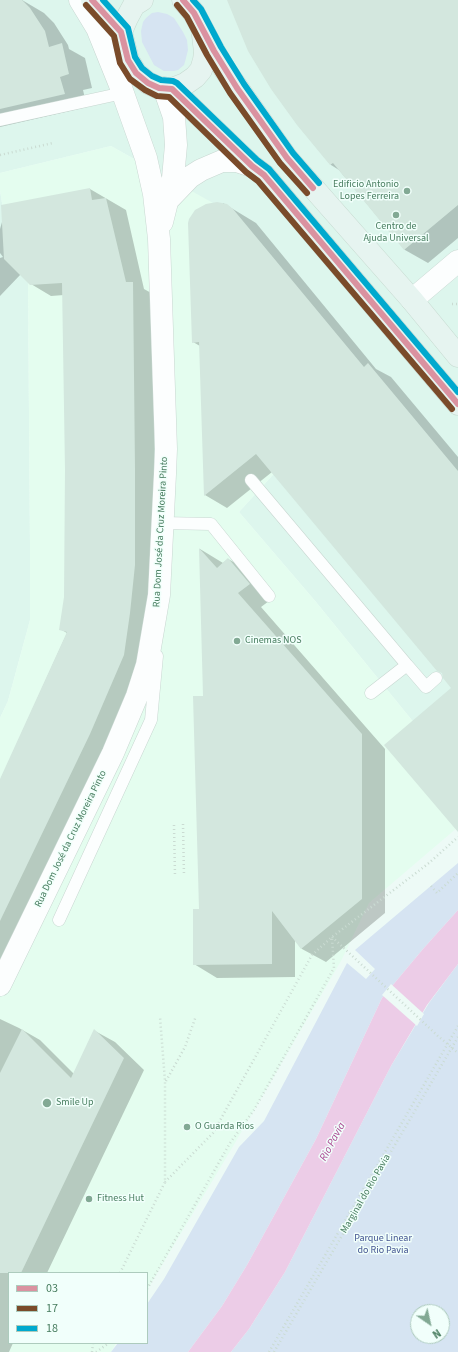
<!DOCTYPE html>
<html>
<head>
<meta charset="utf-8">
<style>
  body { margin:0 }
  #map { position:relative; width:458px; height:1352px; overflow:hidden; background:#edfaf6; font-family:"Source Sans 3",sans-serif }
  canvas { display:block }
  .legend { position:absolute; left:8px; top:1272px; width:140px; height:72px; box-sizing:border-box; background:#f1fffb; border:1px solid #adcbbd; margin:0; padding:5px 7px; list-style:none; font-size:12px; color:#487d5f }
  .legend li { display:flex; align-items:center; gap:8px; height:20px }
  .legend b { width:20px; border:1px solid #adcbbd }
  .north { position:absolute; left:410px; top:1304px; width:40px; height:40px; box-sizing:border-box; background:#f1fffb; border:1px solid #adcbbd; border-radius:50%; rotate:146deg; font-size:11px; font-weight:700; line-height:16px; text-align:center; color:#487d5f }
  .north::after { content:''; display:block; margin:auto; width:14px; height:18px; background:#82a994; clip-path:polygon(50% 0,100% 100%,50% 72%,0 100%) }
</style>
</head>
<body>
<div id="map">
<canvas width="458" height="1352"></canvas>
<ul class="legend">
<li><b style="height:5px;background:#da92a0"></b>03</li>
<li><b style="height:5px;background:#7a4b2a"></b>17</li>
<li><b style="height:5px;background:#00a9ce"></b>18</li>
</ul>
<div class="north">N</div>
</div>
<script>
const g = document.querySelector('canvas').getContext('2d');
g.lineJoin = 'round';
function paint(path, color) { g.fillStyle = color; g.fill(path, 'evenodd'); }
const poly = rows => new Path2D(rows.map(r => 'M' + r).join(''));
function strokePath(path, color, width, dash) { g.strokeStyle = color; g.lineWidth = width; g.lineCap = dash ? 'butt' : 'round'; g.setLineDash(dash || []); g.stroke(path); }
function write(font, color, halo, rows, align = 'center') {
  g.font = font + ' "Source Sans 3",sans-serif'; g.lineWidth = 3; g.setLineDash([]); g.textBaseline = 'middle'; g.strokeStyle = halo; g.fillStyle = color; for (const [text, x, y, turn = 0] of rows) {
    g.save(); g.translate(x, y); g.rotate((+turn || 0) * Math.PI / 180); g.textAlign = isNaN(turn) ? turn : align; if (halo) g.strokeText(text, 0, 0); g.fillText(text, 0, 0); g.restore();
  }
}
const residential = poly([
  [0,0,458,0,458,777,316,602,239,512,364,375,159,173,111,146,0,173],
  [0,191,8,237,28,282,30,545,30,620,8,701,0,718]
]);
const commercial = poly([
  [111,146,231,213,365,374,239,512,316,602,458,777,458,827,369,903,341,961,232,1148,147,1290,147,1273,9,1273,9,1343,116,1343,111,1352,0,1352,0,718,8,701,30,620,30,545,28,282,8,237,0,191,0,173]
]);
const green = poly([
  [158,12,167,14,174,18,183,32,187,40,188,50,186,58,184,65,178,70,174,71,164,71,154,65,142,42,141,31,143,22,146,18,152,13],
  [458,863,458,910,423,949,382,998,316,1139,247,1265,222,1306,188,1352,111,1352,118,1343,147,1343,147,1304,164,1279,239,1147,264,1121,347,963,366,979,375,969,355,950],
  [458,964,458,1352,231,1352,249,1329,285,1272,391,1066,429,1003],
  [418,1312,442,1312,442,1336,418,1336]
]);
const water = poly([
  [458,910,458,964,427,1005,391,1066,285,1272,249,1329,231,1352,188,1352,222,1306,247,1265,316,1139,382,998,423,949]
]);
const pier = poly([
  [391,984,424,1014,417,1026,382,995]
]);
const shadow = poly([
  [0,0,22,0,44,13,54,23,68,45,69,49,85,58,92,88,83,90,87,107,0,127],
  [229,0,458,0,458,238,428,263,405,250,339,170,331,165,298,125],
  [90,189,126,210,144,289,153,294,155,481,144,667,0,972,0,781,67,633,60,629,65,597,66,470,64,295,51,296,31,284,21,274,0,296,0,258,3,257,0,253,0,229,2,222],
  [223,203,256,223,376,369,391,377,458,457,458,826,453,688,443,673,272,472,227,508,205,495,200,346,193,342],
  [200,549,223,563,228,559,252,572,273,598,261,607,385,749,385,913,326,962,302,949,295,940,295,977,217,978,194,964,200,910,204,696],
  [0,1019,19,1028,40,1040,74,1074,95,1031,115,1042,144,1070,47,1273,9,1273,9,1343,13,1343,9,1352,0,1352]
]);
const building = poly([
  [0,0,22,0,30,8,45,31,49,47,62,43,69,74,60,77,65,94,0,109],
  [227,0,458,0,458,205,404,250,333,163,330,165,297,125,271,89,248,51],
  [90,188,92,200,106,198,126,282,133,282,135,469,135,565,130,613,124,655,90,734,0,921,0,779,67,632,59,630,64,597,65,470,62,283,30,285,4,259,1,205],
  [217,202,227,204,233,209,364,367,368,363,458,471,458,832,384,745,451,688,443,678,442,673,437,671,256,454,204,496,199,342,192,343,188,223,189,219,195,210,206,204],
  [199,548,217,568,228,558,250,584,238,593,362,734,362,899,301,949,272,911,272,964,193,965,193,909,199,909,193,696,203,696],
  [22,1029,71,1078,94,1029,124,1058,21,1273,0,1273,0,1073]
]);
const path = poly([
  [0,155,53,143],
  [452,304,458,304],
  [183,824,184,876],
  [174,825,175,876],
  [431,886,437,893,458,873],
  [332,937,438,1036,458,1053],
  [166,1081,185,1047,196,1016],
  [165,1182,213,1133,312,955,332,937,429,863,458,837],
  [120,1273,165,1182,165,1081,160,1017],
  [147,1289,230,1143,254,1110,334,968,332,938],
  [92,1352,93,1343],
  [96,1352,109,1343],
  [269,1352,458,1026],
  [274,1352,458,1037]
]);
const lane = poly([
  [0,120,123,93],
  [251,480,407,665,371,693],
  [163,523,211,524,269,596],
  [407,665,426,687,436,678],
  [59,920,151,720,157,656]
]);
const street = poly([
  [167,201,190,177,201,170,222,161,237,161,252,166],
  [162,222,173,178,176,145,174,117,164,88],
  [412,300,458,261],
  [0,985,113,753,137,696,147,665,159,595,165,474,166,449,159,239,154,194,146,158,120,85,97,28,80,0]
]);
const primary = poly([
  [92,0,121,32,128,60,136,73,148,83,159,88,172,89,185,84,195,77,201,70,204,60,205,52,203,35],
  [183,0,194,13,214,51,225,70,287,158,412,300,458,356],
  [121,32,127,18,134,5,142,0],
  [172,89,252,166,264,175,458,404]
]);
const bus1 = poly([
  [92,0,121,32,128,60,136,73,148,83,159,88,172,89,252,166,264,175,458,404],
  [183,0,194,13,214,51,237,88,287,158,313,188]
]);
const bus2 = poly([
  [86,5,114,36,120,63,130,79,145,90,157,96,169,97,246,172,258,181,452,409],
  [177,5,187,17,207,55,230,93,280,163,307,193]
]);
const bus3 = poly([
  [103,0,128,28,135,57,142,68,152,76,161,80,173,81,177,83,257,160,269,169,458,392],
  [193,0,201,9,221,47,244,84,293,153,319,183]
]);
const markers = [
  [407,191,4,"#82a994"],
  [396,215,4,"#82a994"],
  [237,641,4,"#82a994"],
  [47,1103,5,"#82a994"],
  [187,1127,4,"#82a994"],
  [89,1199,4,"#82a994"]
];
const poiNames = [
  ["Edificio Antonio",399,185,"right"],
  ["Lopes Ferreira",399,197,"right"],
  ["Centro de",396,227,"center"],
  ["Ajuda Universal",396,239,"center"],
  ["Cinemas NOS",245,641],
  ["Smile Up",56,1103],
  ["O Guarda Rios",195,1127],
  ["Fitness Hut",97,1199]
];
const streetNames = [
  ["Rua Dom José da Cruz Moreira Pinto",161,532,-87],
  ["Rua Dom José da Cruz Moreira Pinto",71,839,-64],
  ["Marginal do Rio Pavia",366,1194,-60]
];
const parkNames = [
  ["Parque Linear",383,1239],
  ["do Rio Pavia",383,1251]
];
const waterNames = [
  ["Rio Pavia",333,1142,-62]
];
paint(residential, '#ddf6ed');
paint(commercial, '#e4fdef');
paint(green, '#d6e4f2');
paint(water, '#eccce7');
paint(pier, '#edfaf6');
paint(shadow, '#0003');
paint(building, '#d3e7de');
strokePath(lane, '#c8d7d1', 13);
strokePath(street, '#c8d7d1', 23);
strokePath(primary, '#c6d9cf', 23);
strokePath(path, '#cadbd2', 2.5, [1, 3]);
strokePath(lane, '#fcfefe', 12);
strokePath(street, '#fcfefe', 22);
strokePath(primary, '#e6f4f0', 22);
strokePath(bus1, '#da92a0', 6);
strokePath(bus2, '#7a4b2a', 6);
strokePath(bus3, '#00a9ce', 6);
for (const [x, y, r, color] of markers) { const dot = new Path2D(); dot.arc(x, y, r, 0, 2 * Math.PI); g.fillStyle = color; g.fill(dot); strokePath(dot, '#f1fffb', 1.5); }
write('10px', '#487d5f', '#f1fffb', poiNames, 'left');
write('10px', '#487d5f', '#f1fffb', streetNames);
write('10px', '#435491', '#f1fffb', parkNames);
write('italic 11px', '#aa4691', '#f1fffb', waterNames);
</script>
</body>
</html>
